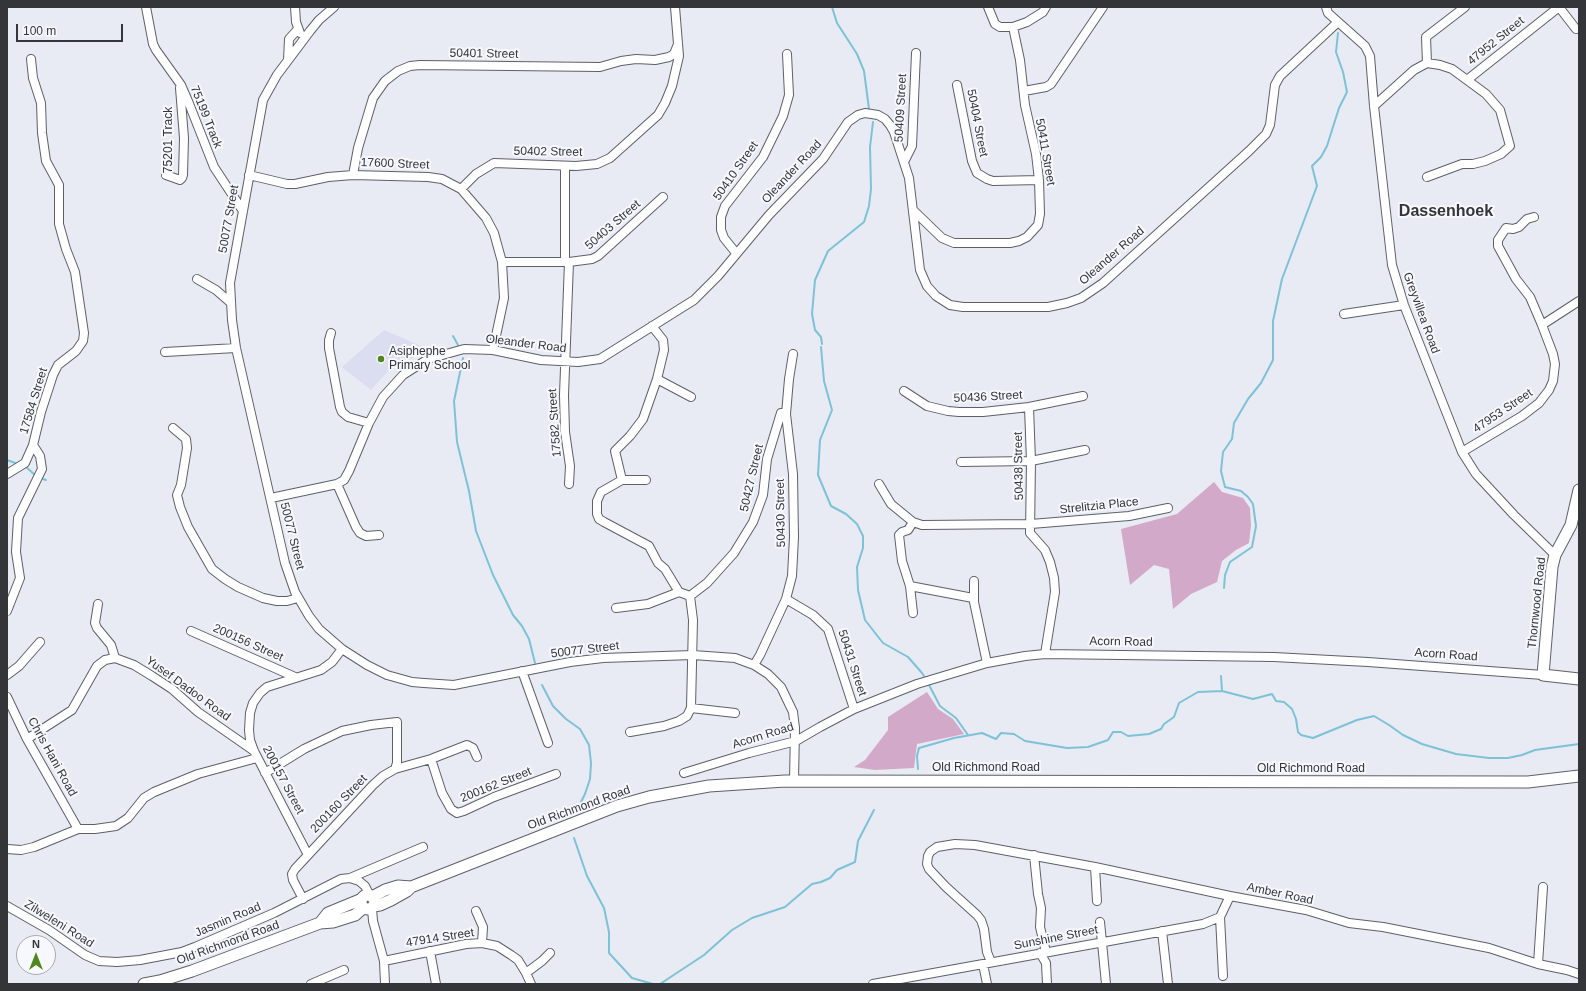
<!DOCTYPE html>
<html>
<head>
<meta charset="utf-8">
<style>
  body { margin:0 }
  #map { position:relative; width:1586px; height:991px; overflow:hidden; background:#e8eaf4; font-family:Helvetica,sans-serif }
  canvas { display:block }
  .frame { position:absolute; inset:0; border:8px solid #343539; pointer-events:none }
  .north { position:absolute; left:16px; top:935px; width:40px; height:40px; box-sizing:border-box; background:#f6f8fe; border:1px solid #a8aaaf; border-radius:50%; rotate:0deg; font-size:11px; font-weight:700; line-height:16px; text-align:center; color:#343539 }
  .north::after { content:''; display:block; margin:auto; width:14px; height:18px; background:#51861d; clip-path:polygon(50% 0,100% 100%,50% 72%,0 100%) }
  .scale { position:absolute; left:16px; top:24px; width:107px; height:18px; box-sizing:border-box; border:2px solid #343539; border-top:0; padding-left:5px; font-size:12px; line-height:14px; white-space:nowrap; color:#343539; -webkit-text-stroke:3px #f6f8fe; paint-order:stroke }
</style>
</head>
<body>
<div id="map">
<canvas width="1586" height="991"></canvas>
<div class="frame"></div>
<div class="north">N</div>
<div class="scale">100 m</div>
</div>
<script>
const g = document.querySelector('canvas').getContext('2d');
g.lineJoin = 'round';
function paint(path, color) { g.fillStyle = color; g.fill(path, 'evenodd'); }
const poly = rows => new Path2D(rows.map(r => 'M' + r).join(''));
function strokePath(path, color, width, dash) { g.strokeStyle = color; g.lineWidth = width; g.lineCap = dash ? 'butt' : 'round'; g.setLineDash(dash || []); g.stroke(path); }
function write(font, color, halo, rows, align = 'center') {
  g.font = font + ' Helvetica,sans-serif'; g.lineWidth = 4; g.setLineDash([]); g.textBaseline = 'middle'; g.strokeStyle = halo; g.fillStyle = color; for (const [text, x, y, turn = 0] of rows) {
    g.save(); g.translate(x, y); g.rotate((+turn || 0) * Math.PI / 180); g.textAlign = isNaN(turn) ? turn : align; if (halo) g.strokeText(text, 0, 0); g.fillText(text, 0, 0); g.restore();
  }
}
const built = poly([
  [384,330,423,347,428,351,391,368,371,390,342,367]
]);
const green = poly([
  [1214,482,1222,492,1243,498,1250,508,1251,526,1249,543,1236,550,1222,561,1217,582,1191,594,1173,609,1169,569,1154,565,1130,585,1121,529,1177,514],
  [927,692,938,709,953,719,964,734,917,744,914,768,875,770,854,767,865,760,888,730,888,717]
]);
const stream = poly([
  [832,7,837,23,857,54,864,71,869,109],
  [1331,7,1331,10,1333,13],
  [453,336,458,345],
  [822,344,821,337,815,330,812,314,815,280,828,251,864,222,869,206,871,189,870,147,873,122],
  [821,347,824,381,832,410,820,440,818,475,831,506,846,514,857,524,863,536,863,548,857,567,858,590,865,620,883,643,908,657,922,673,926,679],
  [463,358,454,401,457,442,469,491,476,531,493,575,513,615,522,626,529,639,535,663],
  [7,460,18,464],
  [25,466,36,476],
  [40,478,46,480],
  [1224,588,1225,575,1230,562,1252,547,1256,526,1253,504,1248,497,1241,491,1225,487,1221,471,1223,452,1232,439,1234,423,1248,399,1261,383,1273,360,1273,321,1282,279,1317,186,1312,166,1321,157,1327,146,1339,108,1347,92,1343,72,1336,52,1338,33],
  [1221,676,1222,691],
  [928,683,940,706,956,718,968,735],
  [542,685,553,706,566,719,580,729,589,745,591,763,590,779,585,794,581,802],
  [918,769,917,756,919,748,954,738,982,733,996,739,1001,733,1014,734,1025,741,1067,748,1088,747,1108,740,1113,732,1121,732,1128,736,1149,734,1161,729,1164,724,1174,717,1179,703,1198,692,1222,691,1253,699,1272,694,1276,701,1284,702,1292,709,1296,719,1298,732,1301,735,1313,738,1357,720,1374,716,1389,725,1403,735,1422,744,1456,754,1489,758,1508,758,1522,755,1535,750,1579,744],
  [574,838,587,876,604,908,609,932,609,953,632,978,653,984],
  [660,984,704,955,732,930,752,918,785,907,812,884,821,882,830,878,837,870,855,862,858,841,874,810]
]);
const street = poly([
  [146,7,153,44,156,50,181,85,188,101,214,167,243,211],
  [295,7,296,22,300,33],
  [334,7,319,20,310,31,277,75,263,100,230,283,232,320,236,348,285,563,295,592,309,616,319,629,342,649,367,665,387,675,412,682,424,683,454,685,570,662,603,658,693,655,735,658,754,665,768,674,781,687,793,712,795,728,794,781],
  [988,7,995,24,1000,27,1013,27,1027,22,1043,12,1046,7],
  [1326,7,1328,13,1365,46,1370,56,1374,106,1392,265,1404,305,1462,452,1476,474,1514,515,1555,555],
  [1559,7,1576,29],
  [288,60,289,39,298,29],
  [1427,63,1426,37,1465,7],
  [1467,80,1559,7],
  [957,85,972,161,977,173,987,179,993,181,1039,180],
  [1024,91,1046,87,1051,84,1103,7],
  [1374,106,1414,70,1427,63,1440,65,1452,69,1486,94,1500,110,1510,146,1501,154,1485,161,1473,164,1462,164,1427,177],
  [904,162,912,146,916,53],
  [565,166,565,262],
  [166,175,180,180,182,178,183,175,184,138,180,88],
  [249,175,287,184,295,184,328,177,353,175,428,177,442,179,461,189,486,218,494,233,502,262,504,298,493,350],
  [353,175,358,148,373,98,385,81,398,71,410,66,420,65,600,67,621,61,636,59,655,60,669,57,674,54,678,44],
  [461,189,476,174,494,163,576,166,597,164,610,158,658,115,665,103,672,86,679,56,675,7],
  [913,210,942,238,954,243,1010,243,1019,241,1027,237,1038,225,1040,214,1039,180,1036,154,1025,105,1020,60,1013,27],
  [736,253,724,238,721,230,721,217,725,206,763,157,783,116,789,95,787,54],
  [502,262,569,262,592,259,598,256,663,197],
  [197,279,216,290,231,303],
  [1344,314,1404,305],
  [1542,325,1579,301],
  [331,333,329,340,329,348,340,407,342,412,348,417,369,423],
  [165,352,236,348],
  [657,379,691,397],
  [904,391,927,406,948,411,959,412,983,412,1029,407,1083,396],
  [1029,407,1031,461,1030,533,1045,550,1050,562,1054,578,1055,592,1045,654],
  [173,428,186,439,187,448,181,485,177,495,180,507,188,527,212,569,225,579,238,587,263,598,277,601,287,601,298,598],
  [1462,452,1522,416,1539,403,1549,390,1553,381,1555,364,1553,354,1542,325,1530,297,1516,279,1498,246,1498,240,1506,228,1513,229,1519,227,1527,219,1534,217],
  [961,462,1031,461,1085,450],
  [7,474,25,463,33,445,41,412,53,375,58,365,76,351,83,341,84,333,75,272,66,249,59,224,59,185,46,161,42,133,41,103,33,78,31,59],
  [622,480,615,451,630,436,643,419,657,379,664,350,663,340,652,326],
  [646,480,622,480,601,492,597,501,597,514,599,519,604,522,649,546,658,563,665,569,679,592,690,596],
  [337,484,356,527,360,533,366,536,379,535],
  [569,484,570,466,565,432,564,395,569,262],
  [879,484,891,504,913,522,922,525,1031,524,1129,516,1168,508],
  [271,498,337,484,344,480,349,471,369,423,383,397,403,375,428,359,464,349,493,350,541,360,578,362,600,359,694,300,718,276,769,215,823,159,848,122,858,115,865,113,878,115,885,119,890,125,894,132,909,178,920,270,927,286,936,296,950,305,963,307,1048,307,1067,303,1081,298,1103,283,1249,151,1266,134,1270,125,1275,85,1280,76,1338,22],
  [913,522,908,530,902,532,899,535,902,561,910,586,913,613],
  [974,581,974,602,987,663],
  [910,586,973,598],
  [690,596,707,583,734,553,753,522,763,495,767,459,781,413,786,414],
  [786,599,813,615,828,629,854,709],
  [98,604,95,623,97,628,111,645,115,658],
  [616,608,648,604,679,592],
  [7,611,20,578,16,552,18,518,42,469,40,456,33,445],
  [191,631,295,677],
  [115,658,134,665,152,676,172,689,198,712,254,751],
  [754,665,760,655,786,599,792,576,794,537,793,474,786,414,789,379,793,354],
  [522,671,548,743],
  [7,675,19,666,40,642],
  [7,697,27,739,78,829],
  [691,708,735,713],
  [630,732,664,726,679,721,687,716,691,708,693,620,690,596],
  [27,739,72,710,97,666,105,660,115,658],
  [431,759,442,793,451,809,457,813,464,811,494,797,556,774],
  [395,769,431,759,467,745,473,748,477,757],
  [265,773,304,749,342,731,371,725,397,722,397,763,395,769,383,776,373,785,295,869,292,874,293,880,303,899],
  [684,773,749,753,796,741,820,727,854,709,917,684,987,663,1025,656,1045,654,1274,657,1368,662,1543,675],
  [7,849,21,850,34,847,78,829,95,829,116,826,128,818,144,798,154,792,198,774,257,758],
  [308,855,254,751,250,740,249,730,250,713,253,703,260,693,267,687,321,670,332,662,342,649],
  [1034,855,1038,894,1041,908,1040,927,1046,952],
  [1095,867,1097,901],
  [350,878,423,847],
  [7,906,49,930,85,955,99,961,117,962,140,960,182,952,195,947,274,913,341,879,350,878,359,881,365,886,370,896],
  [372,908,373,921,384,961,385,984],
  [476,911,483,927,482,943],
  [1220,917,1223,976],
  [1100,922,1106,984],
  [1162,931,1168,984],
  [430,951,436,984],
  [1040,953,1046,963,1047,984],
  [384,961,466,944,482,943,497,946,511,955,518,960,526,973,531,984],
  [991,962,987,952,984,929,981,920,977,915,946,887,929,869,927,864,928,856,930,852,937,847,955,844,975,845,1095,867,1230,896,1306,910,1349,923,1383,927,1489,948,1538,964,1567,970,1579,974],
  [983,964,987,984],
  [1538,964,1543,887],
  [526,973,542,961,550,953],
  [311,984,344,970],
  [873,984,1203,924,1220,917,1230,896]
]);
const secondary = poly([
  [1579,490,1571,525,1555,555,1552,567,1543,675,1579,679],
  '361 902a7 7 0 1 1 14 0a7 7 0 1 1-14 0Z',
  [372,897,385,890,398,886,411,887],
  [373,906,380,905,391,900,407,891,411,887,617,806,649,797,709,786,785,781,1528,782,1579,776],
  [320,923,328,913,362,899],
  [144,984,160,981,192,971,320,923,333,922,355,915,363,908]
]);
const markers = [
  [381,359,4,"#51861d"]
];
const streetNames = [
  ["47952 Street",1496,41,-39],
  ["50401 Street",484,54,1],
  ["50409 Street",901,108,-87],
  ["75199 Track",206,117,68],
  ["50404 Street",977,123,79],
  ["75201 Track",169,140,-90],
  ["50402 Street",548,152,1],
  ["50411 Street",1045,152,80],
  ["17600 Street",395,164,2],
  ["50410 Street",736,171,-55],
  ["Oleander Road",792,172,-47],
  ["50077 Street",229,219,-80],
  ["50403 Street",613,225,-41],
  ["Oleander Road",1112,256,-41],
  ["Greyvillea Road",1421,313,70],
  ["Oleander Road",526,344,7],
  ["50436 Street",988,397,-3],
  ["17584 Street",34,401,-73],
  ["47953 Street",1503,411,-34],
  ["17582 Street",555,423,-94],
  ["50438 Street",1019,466,-91],
  ["50427 Street",752,478,-77],
  ["Strelitzia Place",1099,506,-6],
  ["50430 Street",781,513,-91],
  ["50077 Street",292,536,76],
  ["Thornwood Road",1537,603,-84],
  ["Acorn Road",1121,642,1],
  ["200156 Street",248,643,24],
  ["50077 Street",585,650,-7],
  ["Acorn Road",1446,655,4],
  ["50431 Street",852,663,72],
  ["Yusef Dadoo Road",188,689,36],
  ["Acorn Road",763,736,-17],
  ["Chris Hani Road",52,757,61],
  ["Old Richmond Road",986,768],
  ["Old Richmond Road",1311,769],
  ["200157 Street",283,780,62],
  ["200162 Street",496,785,-22],
  ["200160 Street",339,804,-46],
  ["Old Richmond Road",579,808,-20],
  ["Amber Road",1280,894,12],
  ["Jasmin Road",228,920,-23],
  ["Zilweleni Road",59,924,32],
  ["47914 Street",440,938,-9],
  ["Sunshine Street",1056,938,-11],
  ["Old Richmond Road",228,943,-20]
];
const poiNames = [
  ["Asiphephe",389,352],
  ["Primary School",389,366]
];
const districtNames = [
  ["Dassenhoek",1446,212]
];
paint(built, '#dbdef0');
paint(green, '#d3a9c9');
strokePath(stream, '#7dc2d7', 2);
strokePath(street, '#5e6069', 10);
strokePath(secondary, '#5e6069', 13);
strokePath(street, '#fff', 8);
strokePath(secondary, '#fff', 11);
for (const [x, y, r, color] of markers) { const dot = new Path2D(); dot.arc(x, y, r, 0, 2 * Math.PI); g.fillStyle = color; g.fill(dot); strokePath(dot, '#f6f8fe', 1.5); }
write('12px', '#343539', '#f6f8fe', streetNames);
write('12px', '#343539', '#f6f8fe', poiNames, 'left');
write('bold 16px', '#343539', '#f6f8fe', districtNames);
</script>
</body>
</html>
